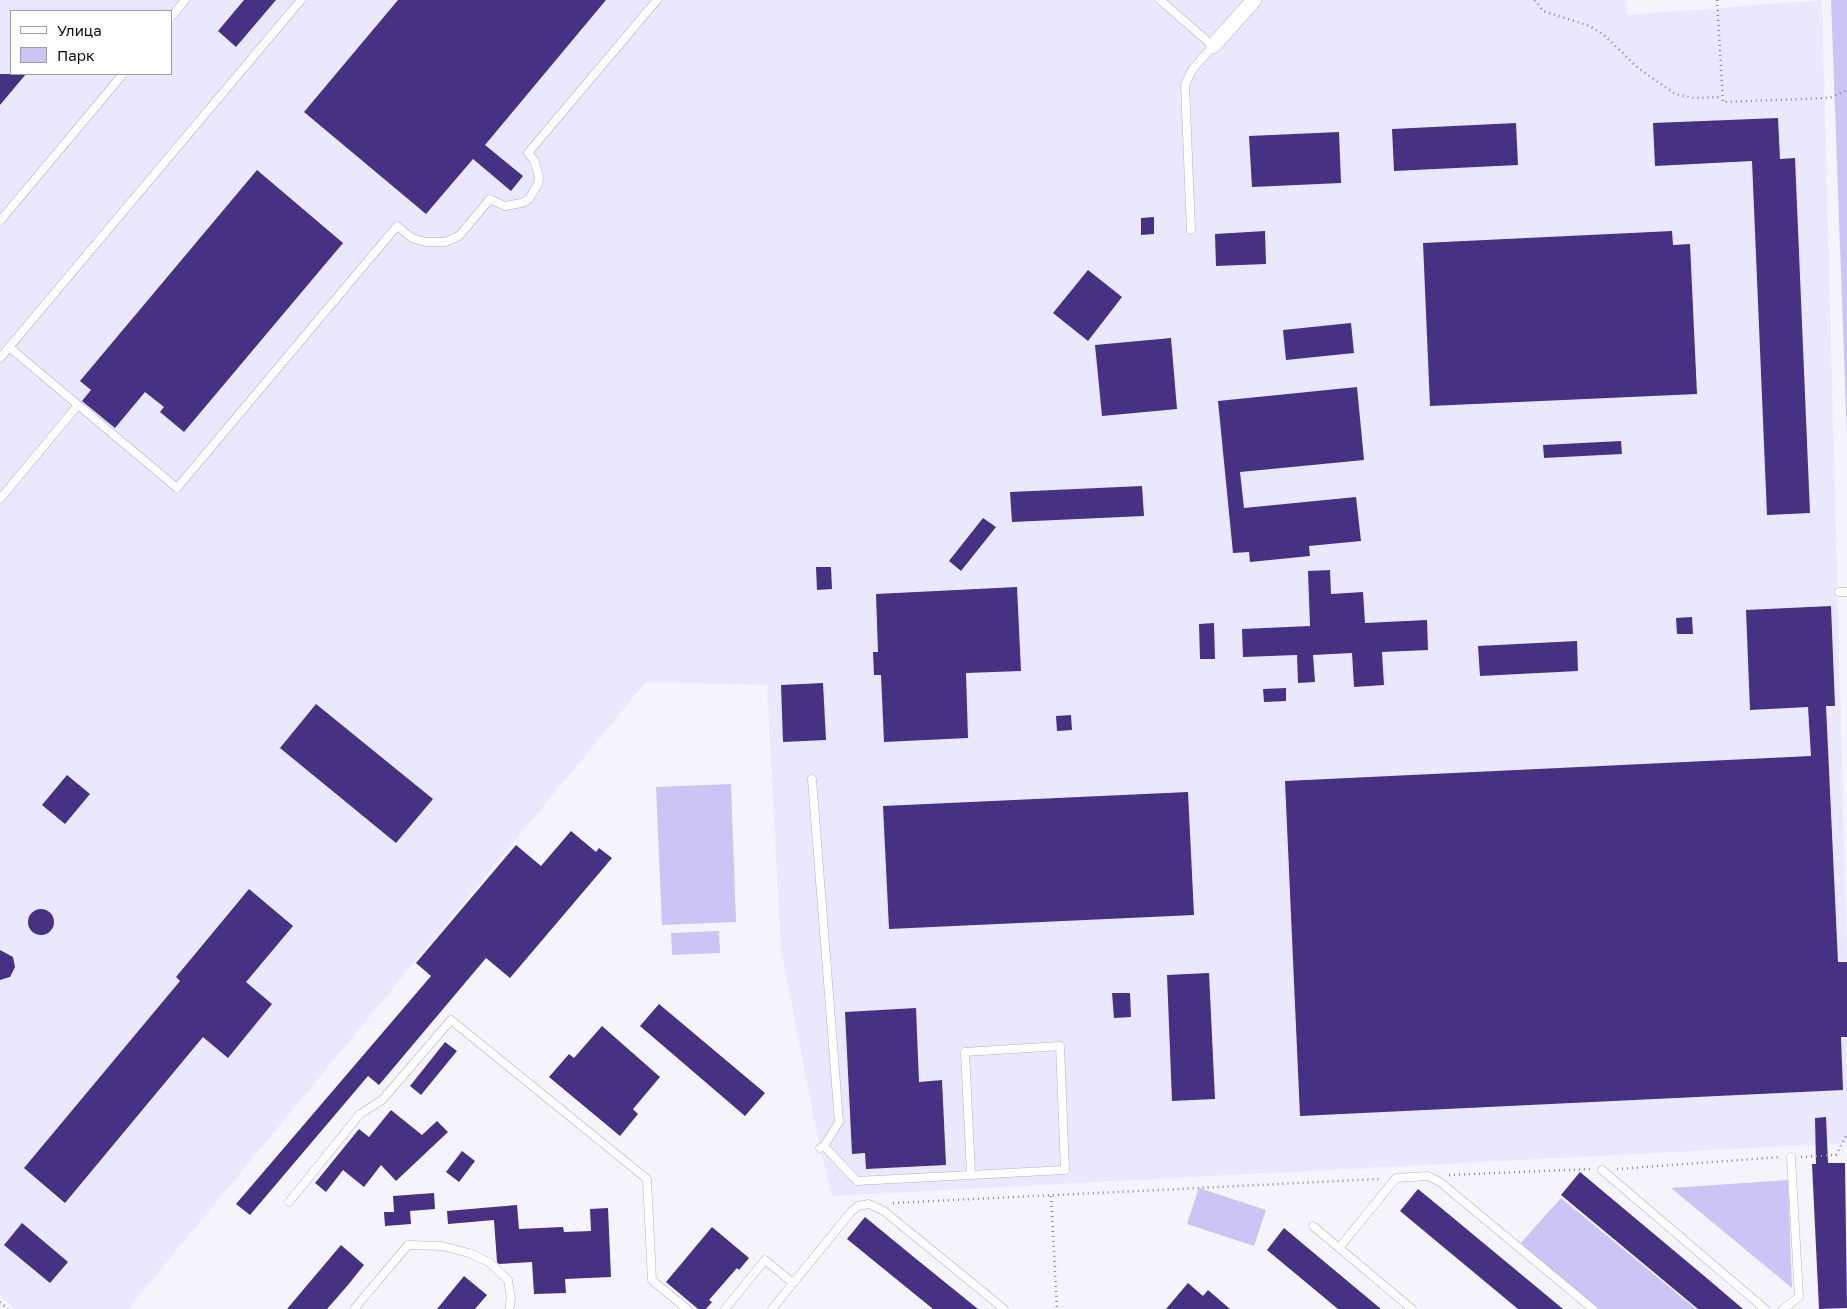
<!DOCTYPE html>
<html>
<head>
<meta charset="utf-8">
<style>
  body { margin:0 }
  #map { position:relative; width:1847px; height:1309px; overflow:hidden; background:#f5f4fd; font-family:"Golos Text",sans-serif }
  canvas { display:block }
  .legend { position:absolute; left:10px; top:10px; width:162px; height:65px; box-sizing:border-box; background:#fff; border:1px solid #9e9ea1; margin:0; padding:6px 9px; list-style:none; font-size:15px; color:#0d0d13 }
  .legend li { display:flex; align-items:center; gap:10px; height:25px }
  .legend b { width:25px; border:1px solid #9e9ea1 }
</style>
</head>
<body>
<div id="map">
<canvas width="1847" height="1309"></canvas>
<ul class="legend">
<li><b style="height:6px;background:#fff"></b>Улица</li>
<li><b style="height:14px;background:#cbc5f5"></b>Парк</li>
</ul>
</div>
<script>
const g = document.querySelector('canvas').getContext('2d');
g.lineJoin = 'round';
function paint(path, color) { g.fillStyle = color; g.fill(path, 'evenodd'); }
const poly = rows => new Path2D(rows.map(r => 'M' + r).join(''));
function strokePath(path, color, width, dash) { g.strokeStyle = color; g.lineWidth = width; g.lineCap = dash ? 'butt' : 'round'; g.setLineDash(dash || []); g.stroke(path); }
const built = poly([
  [0,0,1626,0,1627,15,1822,0,1847,955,1847,1143,832,1196,820,1148,781,950,767,685,646,682,128,1309,15,1309,0,1296],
  [11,11,171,11,171,74,11,74]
]);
const green = poly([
  [1831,0,1847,0,1847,438],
  [731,784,736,922,662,925,656,787],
  [719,931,720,953,672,955,671,933],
  [1788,1180,1792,1288,1671,1188],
  [1199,1188,1266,1210,1254,1246,1187,1224],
  [1561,1198,1696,1309,1596,1309,1519,1245]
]);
const building = poly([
  [244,0,276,0,236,47,218,31],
  [398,0,606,0,485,145,523,176,511,191,473,159,426,214,304,112],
  [0,74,26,74,0,105],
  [1778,118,1780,159,1795,158,1810,513,1767,515,1752,161,1655,166,1653,123],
  [1516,123,1518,165,1394,171,1392,129],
  [1339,132,1341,183,1252,187,1249,136],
  [257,170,343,243,184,432,160,412,164,407,145,392,115,428,82,401,91,390,80,381],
  [1154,217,1154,234,1141,235,1141,218],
  [1265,231,1266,264,1216,266,1215,234],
  [1672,231,1673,245,1690,244,1697,394,1430,406,1423,243],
  [1088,270,1122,297,1088,341,1053,313],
  [1351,323,1354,353,1286,360,1283,330],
  [1171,338,1177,409,1102,416,1095,345],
  [1357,387,1364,460,1240,472,1244,508,1356,497,1361,541,1309,546,1310,556,1250,562,1249,552,1233,553,1218,401],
  [1621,441,1622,454,1544,458,1543,445],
  [1142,486,1144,516,1012,522,1010,492],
  [983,518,996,527,961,571,949,561],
  [816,567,831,567,832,589,817,590],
  [1330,570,1331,594,1363,592,1365,623,1427,620,1428,650,1382,652,1384,685,1354,687,1352,653,1313,655,1315,682,1298,683,1297,655,1243,657,1242,629,1310,626,1308,571],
  [1017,587,1021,671,966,673,968,738,884,742,881,675,874,675,873,652,878,652,876,594],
  [1831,606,1835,706,1826,706,1838,962,1847,962,1847,1037,1841,1037,1843,1090,1300,1116,1285,781,1811,756,1808,707,1750,710,1746,610],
  [1692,617,1693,634,1677,634,1676,618],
  [1214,623,1215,659,1200,659,1199,624],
  [1577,641,1578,671,1480,676,1478,646],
  [823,683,826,740,783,742,781,685],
  [1286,688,1286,701,1264,702,1263,689],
  [316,704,433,799,396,843,280,748],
  [1071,715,1072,730,1057,731,1056,716],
  [67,775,90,794,65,824,42,805],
  [1188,792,1194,915,889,929,883,806],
  [571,831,596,852,599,848,612,858,510,978,486,958,379,1085,368,1076,250,1215,236,1204,431,976,416,963,516,845,541,866],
  [249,889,293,926,246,982,272,1004,228,1058,203,1037,65,1203,24,1168,180,981,176,977],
  '28 922a13 13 0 1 1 26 0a13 13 0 1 1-26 0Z',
  [0,950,13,957,15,967,10,977,0,980],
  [1209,973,1215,1099,1172,1101,1167,975],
  [1112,993,1130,993,1131,1017,1114,1018],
  [659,1004,765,1093,745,1116,640,1026],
  [916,1008,919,1082,942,1080,946,1165,866,1169,865,1153,852,1154,845,1012],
  [602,1026,660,1077,633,1109,638,1114,620,1136,549,1077,569,1054,574,1058],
  [445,1042,457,1051,421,1095,410,1086],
  [391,1110,422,1135,437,1121,448,1132,396,1181,381,1165,364,1187,343,1170,326,1192,315,1183,359,1129,369,1137],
  [1826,1117,1828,1163,1845,1163,1847,1308,1819,1309,1812,1164,1816,1164,1815,1118],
  [462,1151,475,1161,459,1182,446,1172],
  [1580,1172,1709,1280,1743,1309,1698,1309,1561,1195],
  [1418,1189,1440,1207,1563,1309,1518,1309,1400,1211],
  [434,1193,435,1209,410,1211,411,1224,385,1226,384,1212,394,1212,393,1196],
  [517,1205,519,1229,563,1227,564,1232,591,1231,590,1209,608,1208,611,1277,565,1279,566,1293,534,1294,532,1262,499,1264,497,1262,494,1220,448,1224,447,1211],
  [865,1217,915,1258,978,1309,933,1309,847,1239],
  [22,1223,68,1262,50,1283,4,1245],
  [712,1227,749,1258,739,1270,737,1268,709,1300,712,1302,706,1309,698,1309,666,1282],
  [1284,1228,1345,1279,1381,1309,1338,1309,1267,1250],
  [341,1245,364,1265,348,1285,327,1309,287,1309],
  [464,1276,487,1295,475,1309,437,1309],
  [1188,1283,1203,1296,1208,1290,1230,1309,1166,1309]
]);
const path = poly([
  [1535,0,1543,11,1590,26,1605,36,1638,68,1675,94,1694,98,1722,97],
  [1717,0,1723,102,1829,98,1847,90],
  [1801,1157,1836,1155,1847,1134],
  [1617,1169,1781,1157],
  [1449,1175,1591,1169],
  [1051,1196,1057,1309],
  [893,1203,1380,1179],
  [0,1302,8,1309]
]);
const service = poly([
  [1160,0,1213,46,1192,70,1185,85,1191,230],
  [171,17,185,0],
  [0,221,123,74],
  [9,347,177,488,397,226,412,238,426,242,445,242,459,236,490,199,505,206,522,203,529,199,538,184,539,176,534,160,528,153,657,0],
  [0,358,301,0],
  [0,499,78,405],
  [1839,592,1847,592],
  [812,779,839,1122,824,1146,820,1148],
  [824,1146,857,1181,1065,1170,1060,1046,965,1052,971,1174],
  [1602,1170,1765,1309],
  [289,1202,360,1114,382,1100,451,1020,647,1179,652,1280,687,1309],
  [1313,1226,1412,1309],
  [1339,1248,1396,1178,1428,1176,1440,1182,1593,1309],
  [354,1309,408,1245,442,1246,469,1253,489,1262,508,1280,511,1299,509,1309],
  [725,1309,765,1260,793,1283],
  [772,1309,851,1212,858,1206,869,1204,884,1211,1004,1309],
  [1783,1309,1799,1297,1791,1157]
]);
const minor = poly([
  [1213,46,1254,0]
]);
paint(built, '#eae8ff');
paint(green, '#cbc5f5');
paint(building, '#463182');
strokePath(service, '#b2b0c5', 9);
strokePath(minor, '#b2b0c5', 16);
strokePath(path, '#898990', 2.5, [1, 4]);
strokePath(service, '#fff', 8);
strokePath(minor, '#fff', 15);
</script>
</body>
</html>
